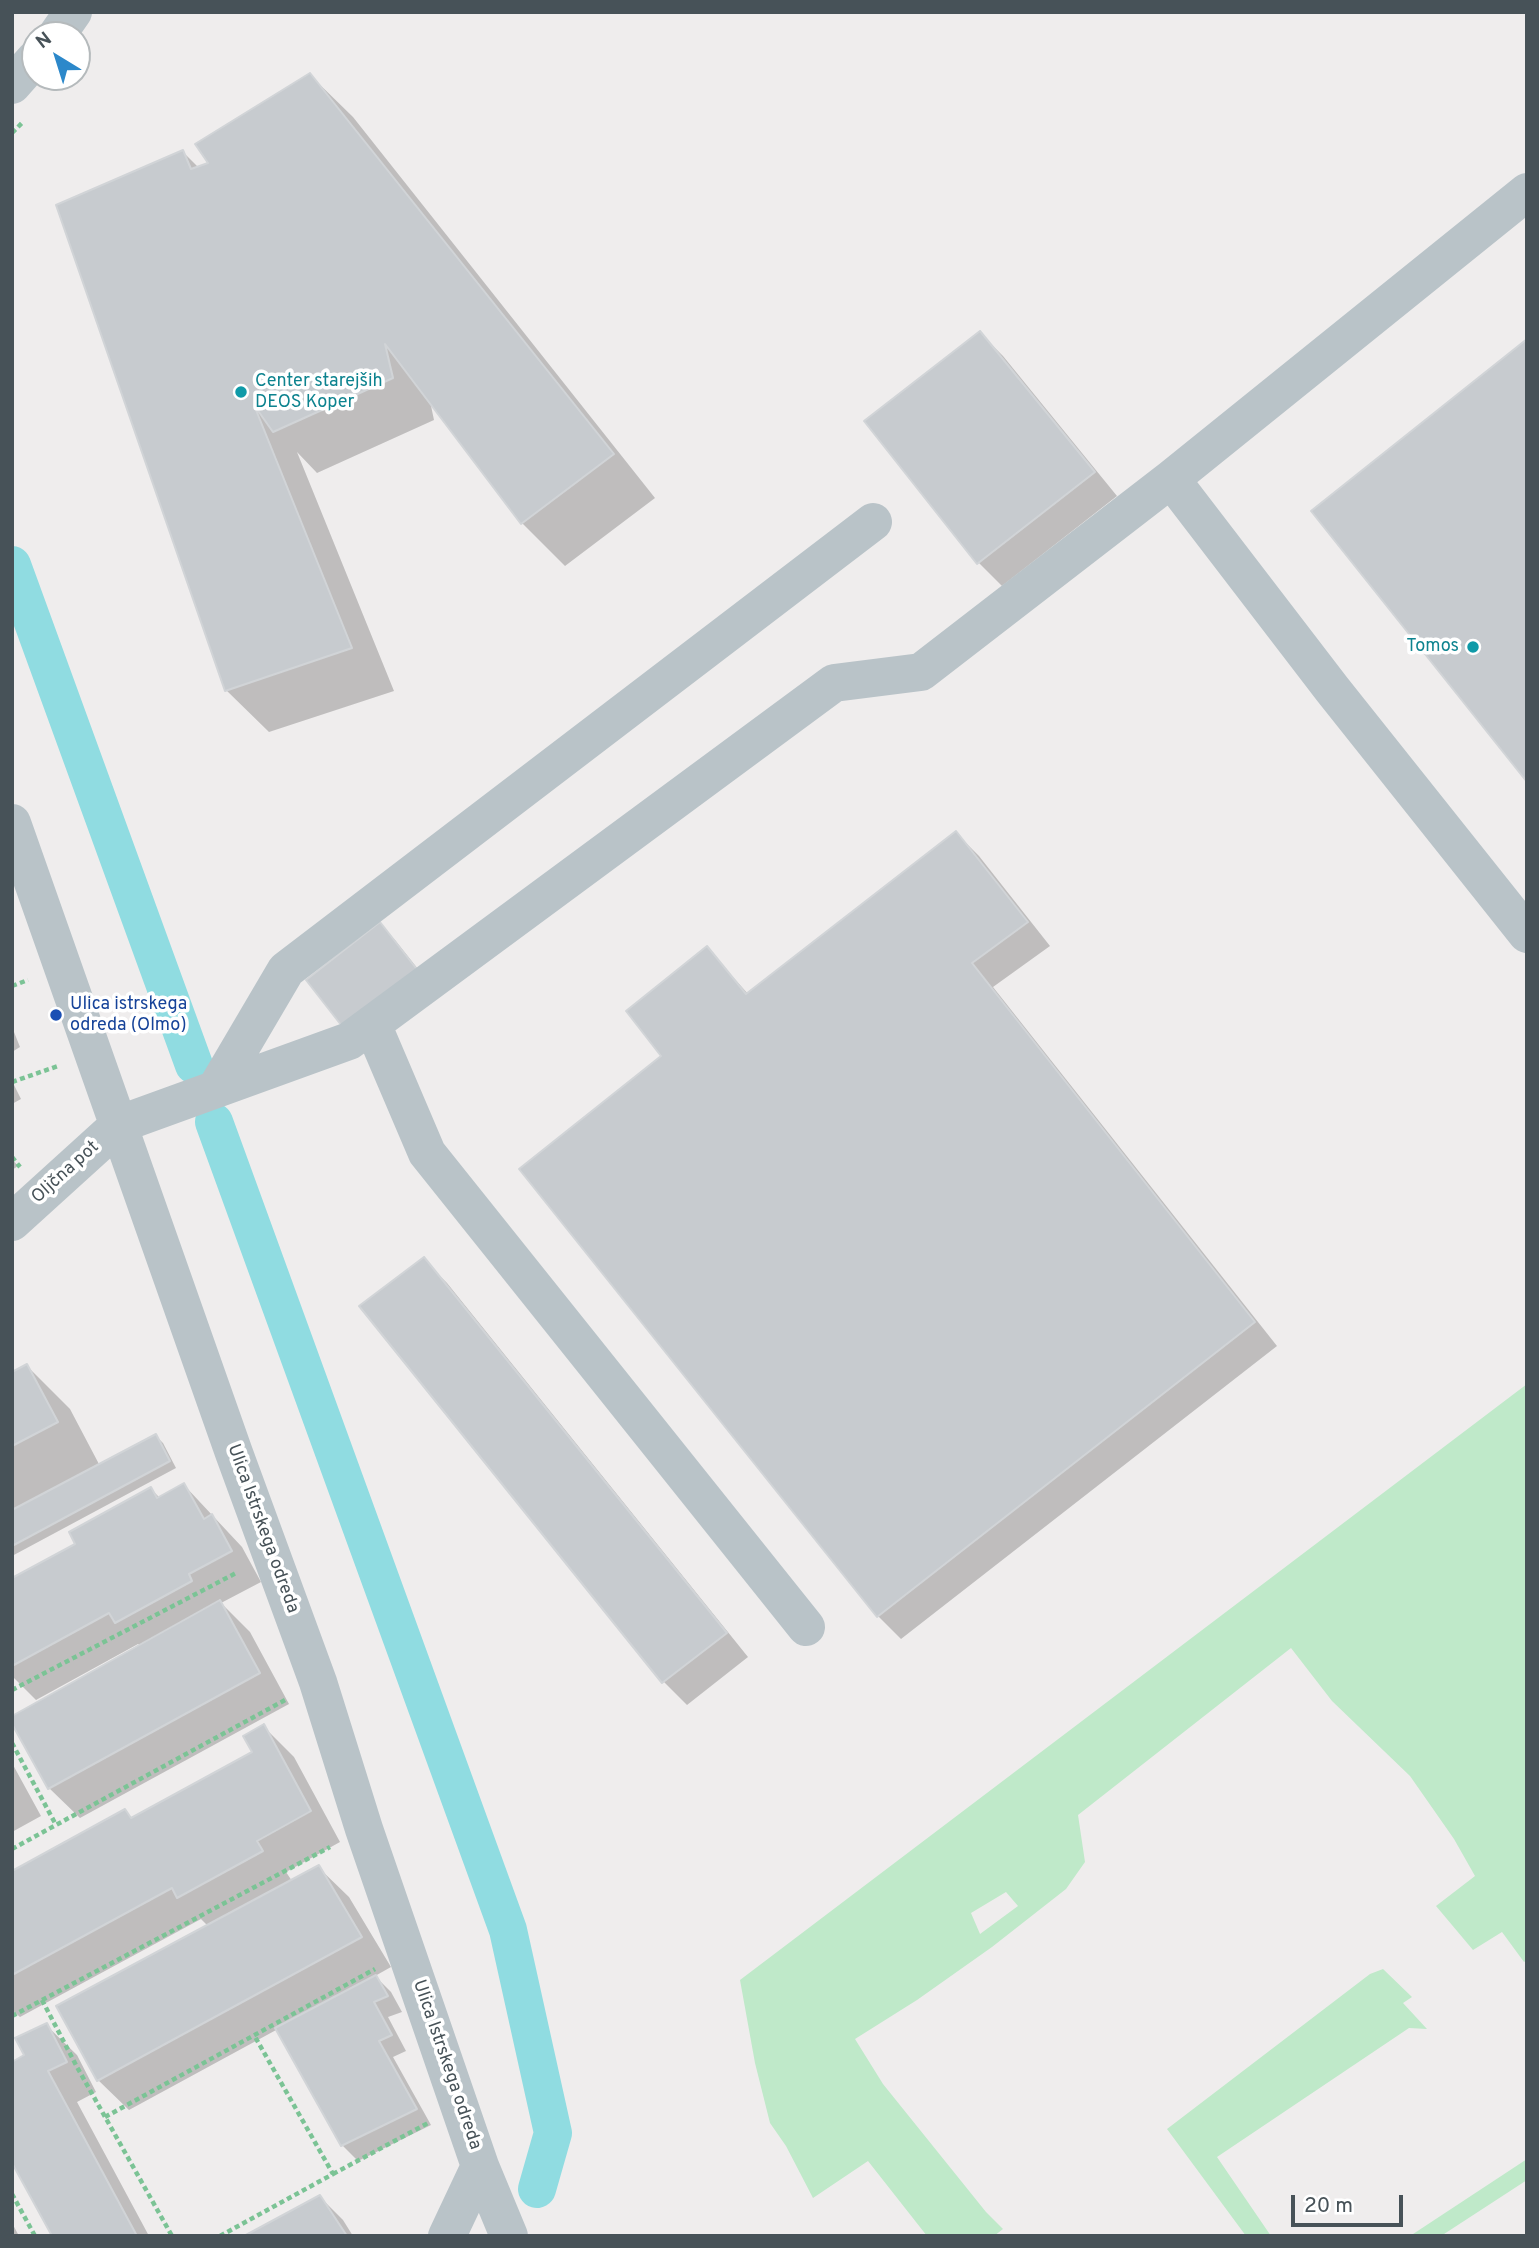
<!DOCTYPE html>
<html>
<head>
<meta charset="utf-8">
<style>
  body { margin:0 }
  #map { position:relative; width:1539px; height:2248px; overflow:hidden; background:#efeded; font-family:Overpass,sans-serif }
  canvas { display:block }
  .frame { position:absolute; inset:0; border:14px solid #475258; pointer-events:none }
  .north { position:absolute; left:21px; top:21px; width:70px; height:70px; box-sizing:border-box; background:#fff; border:2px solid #b5babc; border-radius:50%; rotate:322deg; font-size:19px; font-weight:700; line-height:28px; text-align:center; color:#475258 }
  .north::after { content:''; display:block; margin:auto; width:24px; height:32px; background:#2c88ca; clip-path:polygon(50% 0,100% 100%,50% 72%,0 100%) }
  .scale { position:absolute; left:1291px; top:2195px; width:112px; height:32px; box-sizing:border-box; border:4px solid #475258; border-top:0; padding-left:9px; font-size:21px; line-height:24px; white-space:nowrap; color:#475258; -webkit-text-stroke:5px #fff; paint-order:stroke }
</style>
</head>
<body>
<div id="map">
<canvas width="1539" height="2248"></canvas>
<div class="frame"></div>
<div class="north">N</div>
<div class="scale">20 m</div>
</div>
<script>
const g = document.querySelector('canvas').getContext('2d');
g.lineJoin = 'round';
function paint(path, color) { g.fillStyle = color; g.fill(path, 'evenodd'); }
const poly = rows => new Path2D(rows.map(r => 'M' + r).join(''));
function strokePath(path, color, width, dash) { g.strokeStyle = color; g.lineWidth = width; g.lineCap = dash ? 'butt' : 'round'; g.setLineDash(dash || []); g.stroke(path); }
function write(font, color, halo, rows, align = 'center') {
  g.font = font + ' Overpass,sans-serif'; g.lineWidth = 7; g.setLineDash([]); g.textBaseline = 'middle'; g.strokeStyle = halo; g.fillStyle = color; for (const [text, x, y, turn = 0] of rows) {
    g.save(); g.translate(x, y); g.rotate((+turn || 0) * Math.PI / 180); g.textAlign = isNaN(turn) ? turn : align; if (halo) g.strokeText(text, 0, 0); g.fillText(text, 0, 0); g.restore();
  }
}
const green = poly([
  [1527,1384,1527,1960,1524,1962,1502,1932,1473,1950,1436,1906,1475,1876,1454,1839,1410,1776,1332,1701,1291,1648,1078,1815,1085,1862,1066,1889,992,1947,917,2000,855,2039,883,2084,986,2212,1003,2229,994,2236,927,2236,868,2161,813,2198,786,2146,770,2123,755,2063,740,1980],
  [1006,1892,1018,1906,980,1934,971,1913],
  [1383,1969,1412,1997,1403,2003,1427,2029,1409,2028,1217,2157,1271,2236,1246,2236,1167,2129,1370,1974],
  [1527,2159,1527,2180,1441,2236,1410,2236]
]);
const shadow = poly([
  [310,75,353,117,655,498,565,566,522,523,430,401,434,420,317,473,297,452,394,691,269,732,226,690,183,152,199,168,211,164],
  [980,333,1003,356,1117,496,1002,586,979,563],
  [956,833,979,856,1050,946,993,987,1277,1346,901,1639,878,1616,664,1056,707,948,749,995],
  [380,925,395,940,433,988,362,1044],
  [12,1027,20,1047,12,1052],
  [12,1081,21,1099,12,1104],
  [12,1159,18,1166,12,1170],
  [424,1260,447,1283,748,1657,687,1705,664,1682,361,1306],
  [27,1366,70,1409,100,1466,156,1436,163,1443,176,1468,12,1556,12,1374],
  [184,1485,242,1547,261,1582,221,1603,250,1632,289,1704,80,1818,49,1788,141,1646,138,1644,36,1700,12,1676,12,1580,78,1544,151,1489,160,1498],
  [263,1726,294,1757,340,1842,286,1872,292,1881,318,1867,349,1897,391,1967,375,1976,391,1992,402,2012,388,2017,406,2051,393,2057,431,2125,358,2161,342,2145,278,2029,129,2110,98,2080,208,1926,201,1919,20,2017,12,2010,12,1873,125,1811,133,1819,254,1753],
  [12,1763,41,1816,12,1832],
  [46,2025,77,2055,96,2092,77,2102,149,2236,54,2236,27,2056],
  [320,2197,343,2220,353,2236,247,2236],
  [12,2223,19,2236,12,2236]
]);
const canal = poly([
  [12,565,194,1065],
  [214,1122,508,1930,553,2133,537,2189]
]);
const building = poly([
  [310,73,614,454,521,524,385,344,393,378,273,432,254,405,352,648,225,691,56,205,183,150,191,169,208,163,195,144,310,73],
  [980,331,1095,472,977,564,864,421,980,331],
  [1527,339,1527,782,1311,511,1527,339],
  [956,831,1028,922,972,963,1255,1322,877,1617,519,1169,661,1056,626,1011,707,946,746,994,956,831],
  [380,922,419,972,345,1030,306,980,380,922],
  [424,1257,727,1633,662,1683,359,1306,424,1257],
  [27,1364,58,1422,12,1446,12,1372,27,1364],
  [156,1434,170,1461,12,1546,12,1510,156,1434],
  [184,1483,204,1519,212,1514,232,1551,189,1574,192,1581,115,1623,109,1613,12,1666,12,1578,75,1544,69,1532,151,1487,157,1498,184,1483],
  [220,1600,260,1673,48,1789,12,1724,12,1716,220,1600],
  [264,1724,311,1811,257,1841,263,1851,177,1898,172,1888,12,1975,12,1871,125,1809,131,1818,252,1752,243,1736,264,1724],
  [319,1865,362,1937,97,2081,56,2006,319,1865],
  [376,1975,388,1996,374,2002,392,2035,379,2041,417,2109,341,2146,275,2028,376,1975],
  [47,2023,67,2062,48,2071,137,2236,52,2236,12,2163,12,2062,24,2055,15,2038,47,2023],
  [320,2195,347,2236,244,2236,320,2195]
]);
const path = poly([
  [12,133,24,121],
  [12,986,28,980],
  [12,1082,58,1066],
  [12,1157,20,1167],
  [12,1690,238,1572],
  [12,1743,56,1825],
  [12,1849,285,1700],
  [42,2000,77,2067,172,2236],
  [12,2016,330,1847],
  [105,2117,375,1969],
  [333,2174,428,2123],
  [12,2194,35,2236],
  [220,2236,333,2174,254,2035]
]);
const minor = poly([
  [57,35,73,12],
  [12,85,35,59],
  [1171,479,1332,689,1527,934],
  [12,823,234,1453,318,1682,364,1829,480,2166,509,2236],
  [372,1024,427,1153,806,1627],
  [216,1089,286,970,873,522],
  [12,1222,120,1124,349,1041,834,683,921,672,1171,479,1527,192],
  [447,2236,480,2166]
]);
const markers = [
  [241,392,7,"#0f9aa8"],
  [1473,647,7,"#0f9aa8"],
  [56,1015,7,"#1a4fb4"]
];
const cultureNames = [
  ["Center starejših",255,382],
  ["DEOS Koper",255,403],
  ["Tomos",1459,647,"right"]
];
const transitNames = [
  ["Ulica istrskega",70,1005],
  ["odreda (Olmo)",70,1026]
];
const streetNames = [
  ["Oljčna pot",66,1173,-42],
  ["Ulica Istrskega odreda",262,1529,70],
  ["Ulica Istrskega odreda",446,2065,71]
];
paint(green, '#bfe9c9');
paint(shadow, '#0003');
strokePath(canal, '#90dce1', 38);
paint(building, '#c7cbcf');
strokePath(building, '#d1d4d7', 2);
strokePath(path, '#7bc395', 4.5, [5, 3.5]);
strokePath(minor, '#b9c3c8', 38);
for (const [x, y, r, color] of markers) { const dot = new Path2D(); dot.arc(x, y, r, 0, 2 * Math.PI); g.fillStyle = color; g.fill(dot); strokePath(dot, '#fff', 2.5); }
write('18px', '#0d838f', '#fff', cultureNames, 'left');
write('18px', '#164399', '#fff', transitNames, 'left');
write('18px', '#475258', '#fff', streetNames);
</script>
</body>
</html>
